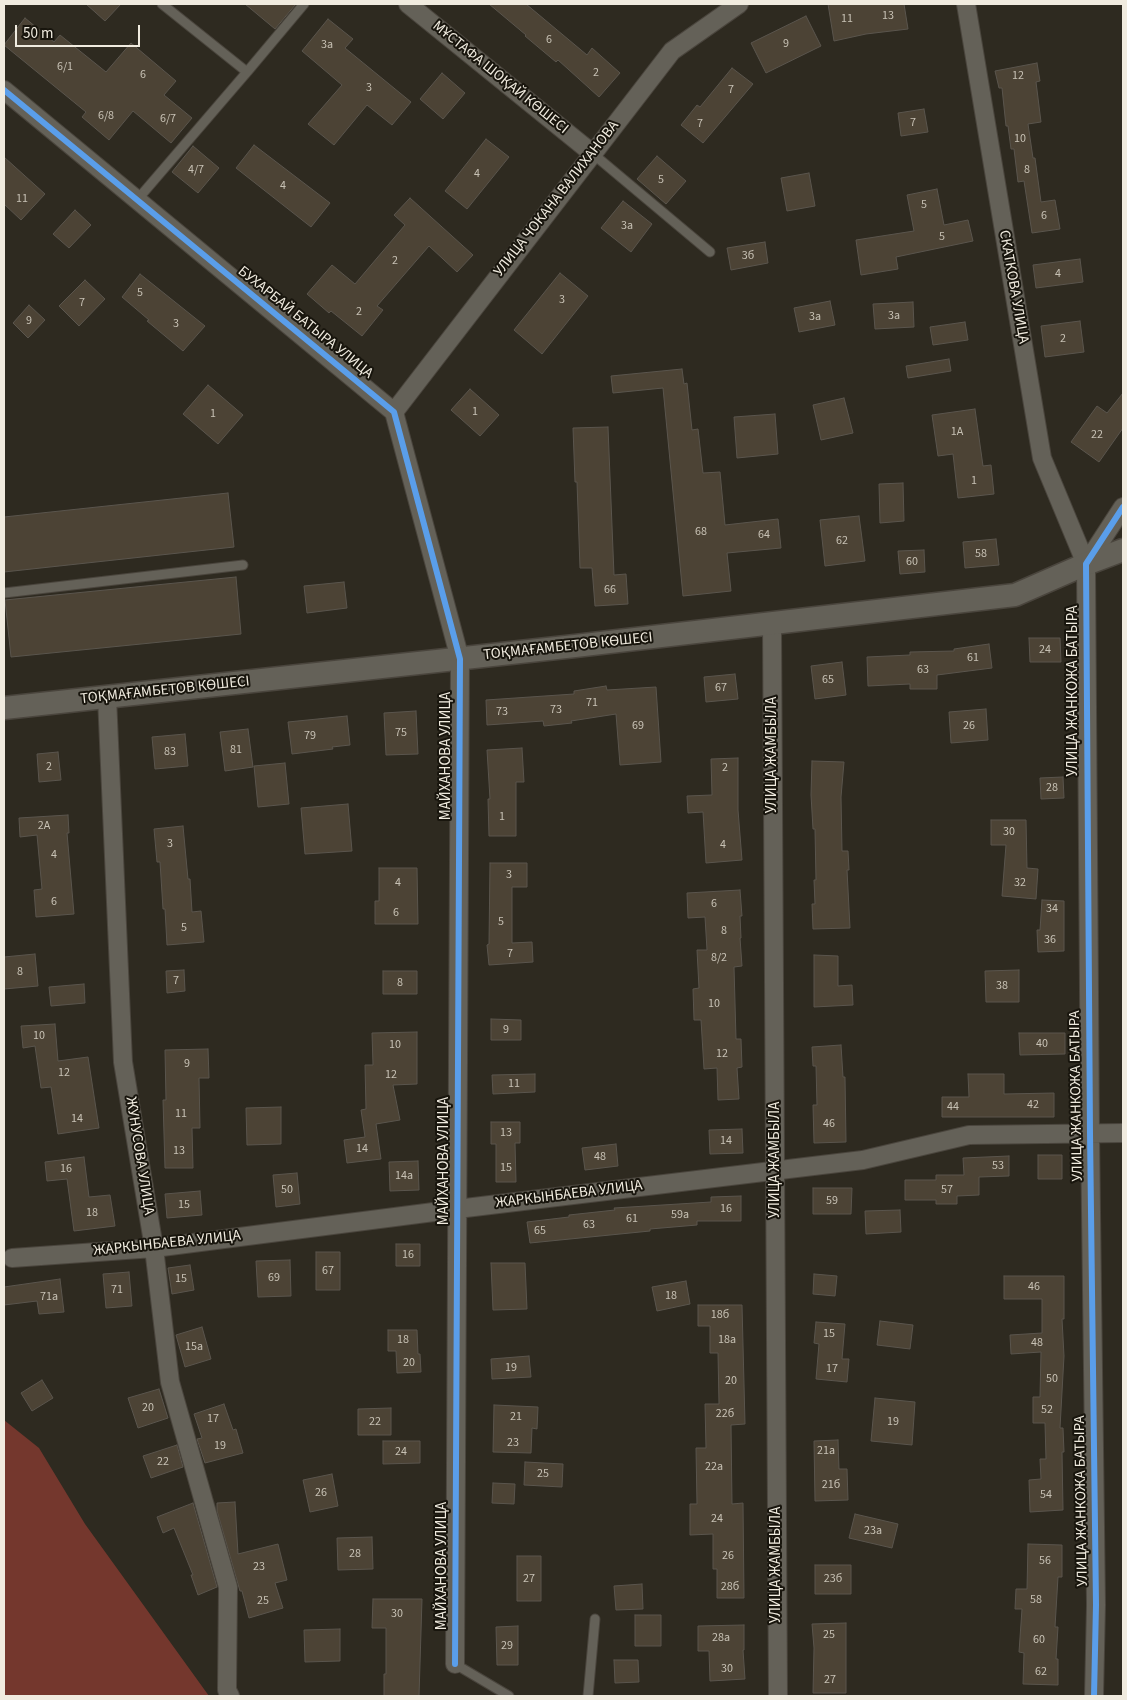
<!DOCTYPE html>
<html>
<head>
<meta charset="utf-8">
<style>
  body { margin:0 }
  #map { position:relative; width:1127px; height:1700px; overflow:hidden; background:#2e2a20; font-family:"Source Sans 3",sans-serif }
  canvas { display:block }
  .frame { position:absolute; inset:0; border:5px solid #f0ebdf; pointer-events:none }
  .scale { position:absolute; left:15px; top:25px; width:125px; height:22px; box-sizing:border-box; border:2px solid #f0ebdf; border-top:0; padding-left:6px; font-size:15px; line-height:18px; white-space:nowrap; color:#f0ebdf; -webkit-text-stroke:4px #18150d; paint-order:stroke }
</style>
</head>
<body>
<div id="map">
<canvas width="1127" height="1700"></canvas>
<div class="frame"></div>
<div class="scale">50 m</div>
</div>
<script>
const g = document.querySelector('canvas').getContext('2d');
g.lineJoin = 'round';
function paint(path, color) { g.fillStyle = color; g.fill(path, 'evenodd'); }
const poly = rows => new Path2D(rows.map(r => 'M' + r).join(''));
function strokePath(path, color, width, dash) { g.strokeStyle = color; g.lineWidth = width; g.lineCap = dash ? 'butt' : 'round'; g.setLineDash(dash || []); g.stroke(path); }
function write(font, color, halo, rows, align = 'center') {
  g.font = font + ' "Source Sans 3",sans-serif'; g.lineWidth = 4; g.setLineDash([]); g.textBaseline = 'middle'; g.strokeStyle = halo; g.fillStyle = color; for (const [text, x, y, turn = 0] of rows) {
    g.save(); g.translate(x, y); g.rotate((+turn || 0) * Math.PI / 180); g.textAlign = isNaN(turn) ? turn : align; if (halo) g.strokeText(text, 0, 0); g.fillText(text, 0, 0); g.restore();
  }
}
const green = poly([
  [4,1420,39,1448,85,1524,209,1696,4,1696]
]);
const building = poly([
  [86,4,121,4,105,21,86,4],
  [245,4,296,4,275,29,245,4],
  [489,4,526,4,587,55,592,48,620,73,599,97,558,60,556,62,525,36,526,35,489,4],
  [828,4,904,4,908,29,866,34,834,41,828,4],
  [806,16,821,46,766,73,751,43,806,16],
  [25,18,54,42,60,35,106,72,131,43,176,81,164,95,192,118,171,143,133,111,109,140,82,117,86,112,4,45,25,18],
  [328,19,353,39,345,48,411,102,392,125,367,105,334,145,308,124,342,85,302,51,328,19],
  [1037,63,1040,81,1036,82,1041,122,1028,124,1033,158,1035,158,1041,202,1055,200,1060,229,1032,233,1024,181,1018,182,1014,149,1011,149,1008,126,1006,126,1002,88,999,88,995,71,1037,63],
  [732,68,753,84,703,143,681,125,697,105,700,107,732,68],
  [442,73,465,93,443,119,420,99,442,73],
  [924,109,928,132,901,136,898,113,924,109],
  [486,139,509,157,467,209,445,191,486,139],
  [254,145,330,203,311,227,236,168,254,145],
  [193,146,219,168,198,193,172,172,193,146],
  [657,156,686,181,666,204,637,179,657,156],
  [4,157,45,194,21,220,4,204,4,157],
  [809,173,815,206,787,211,781,178,809,173],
  [937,189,944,225,968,220,973,241,896,257,898,269,861,275,856,240,914,231,907,195,937,189],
  [410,198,473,255,457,272,429,246,377,306,383,310,362,336,331,311,329,313,307,294,332,265,355,284,405,225,394,215,410,198],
  [623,201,652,224,631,252,601,228,623,201],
  [75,210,91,225,69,248,53,234,75,210],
  [765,242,768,263,731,270,727,248,765,242],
  [1080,259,1083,282,1036,288,1033,265,1080,259],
  [560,273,588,296,542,354,514,330,560,273],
  [140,274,205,326,183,351,147,321,149,320,122,297,140,274],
  [85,280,105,299,79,326,59,306,85,280],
  [830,301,835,325,799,332,794,308,830,301],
  [913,302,914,327,875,329,873,304,913,302],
  [29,305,45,320,28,338,13,323,29,305],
  [1080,321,1084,352,1045,357,1041,326,1080,321],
  [965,322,968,340,933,345,930,327,965,322],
  [949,359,951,371,908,378,906,366,949,359],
  [682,369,684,384,687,383,692,430,698,429,703,473,720,472,725,525,778,519,781,548,727,553,731,591,683,596,663,388,613,393,611,376,682,369],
  [208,385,243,415,218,444,183,414,208,385],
  [470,389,499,415,480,436,451,410,470,389],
  [1123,393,1123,428,1099,462,1071,442,1097,406,1107,413,1123,393],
  [844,398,853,433,821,440,813,405,844,398],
  [975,409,983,466,991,465,994,494,958,498,953,454,938,456,932,415,975,409],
  [775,414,778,454,737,458,734,417,775,414],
  [608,427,614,575,626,574,628,604,595,606,592,568,580,568,577,482,575,482,573,428,608,427],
  [903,483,904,521,880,523,879,484,903,483],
  [228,493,234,547,4,572,4,517,228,493],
  [859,516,865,561,825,566,820,520,859,516],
  [996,539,999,565,965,568,963,542,996,539],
  [924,550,925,572,900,574,898,551,924,550],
  [236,577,241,634,11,657,5,600,236,577],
  [344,582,347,608,307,613,304,586,344,582],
  [1029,638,1060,638,1061,662,1030,662,1029,638],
  [989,644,992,668,937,675,937,689,910,689,910,684,868,686,867,657,910,655,910,652,954,651,954,649,989,644],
  [842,662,846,695,815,699,811,666,842,662],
  [735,674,738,699,706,702,704,677,735,674],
  [606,686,607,690,656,687,661,762,620,765,616,714,571,721,572,723,544,726,543,721,487,725,486,700,574,694,574,691,606,686],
  [986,709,988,740,951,743,949,712,986,709],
  [416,711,418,754,386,755,384,713,416,711],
  [347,716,350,745,332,747,333,749,292,754,288,722,347,716],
  [248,729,253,767,225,771,220,732,248,729],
  [185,734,188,766,155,769,152,737,185,734],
  [522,748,524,782,516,782,516,836,489,836,488,799,490,799,487,750,522,748],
  [58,752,61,780,39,782,37,754,58,752],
  [738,758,738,810,742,860,706,863,703,812,688,813,687,796,712,795,711,759,738,758],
  [812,761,844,762,841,797,842,851,848,851,849,870,847,870,850,928,813,929,812,904,815,904,814,880,816,880,815,829,813,829,811,795,812,761],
  [285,763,289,804,258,807,254,766,285,763],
  [1063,777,1064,798,1041,799,1040,778,1063,777],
  [348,804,352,851,305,854,301,808,348,804],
  [68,815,69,833,67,833,74,914,36,917,34,890,42,889,37,835,20,837,19,818,68,815],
  [991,820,1026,820,1027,868,1038,869,1036,899,1002,896,1006,845,991,845,991,820],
  [183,826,188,879,190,879,192,912,201,911,204,942,167,945,165,909,163,909,160,862,157,862,154,829,183,826],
  [490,863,527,863,527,887,512,887,512,943,532,942,533,962,489,965,487,945,489,944,490,863],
  [379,868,417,868,418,924,375,924,375,901,379,901,379,868],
  [740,890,742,916,740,916,741,938,740,938,742,966,734,967,736,1039,741,1039,742,1067,737,1068,739,1099,718,1100,717,1068,704,1069,701,1020,694,1020,693,989,699,988,697,950,707,950,705,917,688,918,687,893,740,890],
  [1042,900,1064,901,1064,951,1038,952,1037,930,1040,930,1042,900],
  [35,954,38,986,4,989,4,957,35,954],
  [814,955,838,956,838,986,852,985,853,1005,814,1007,814,955],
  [184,970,185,991,167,993,166,971,184,970],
  [1019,970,1019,1002,986,1002,985,971,1019,970],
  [383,971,417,971,417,994,383,994,383,971],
  [84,984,85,1003,51,1006,49,987,84,984],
  [491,1019,521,1020,521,1040,491,1040,491,1019],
  [55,1024,58,1061,88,1057,99,1128,58,1134,51,1087,41,1088,35,1046,23,1048,21,1026,55,1024],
  [417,1032,417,1084,393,1085,400,1120,376,1124,381,1159,347,1163,344,1140,365,1137,361,1110,366,1109,365,1065,373,1065,372,1033,417,1032],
  [1019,1033,1065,1033,1065,1054,1020,1055,1019,1033],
  [841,1045,843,1077,845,1077,846,1142,814,1143,813,1105,817,1105,816,1066,813,1066,812,1047,841,1045],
  [208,1049,209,1078,199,1078,200,1128,192,1128,193,1168,165,1168,163,1100,166,1100,165,1050,208,1049],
  [535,1074,535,1092,493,1094,492,1075,535,1074],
  [968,1074,1004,1074,1004,1094,1054,1093,1054,1117,942,1117,942,1097,969,1097,968,1074],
  [281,1107,281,1144,247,1145,246,1108,281,1107],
  [491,1122,520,1122,520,1143,515,1143,516,1182,496,1182,496,1144,491,1144,491,1122],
  [742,1129,743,1153,710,1154,709,1130,742,1129],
  [616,1144,618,1166,585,1170,582,1148,616,1144],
  [1038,1155,1062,1155,1062,1179,1038,1179,1038,1155],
  [1009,1156,1009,1176,979,1177,979,1195,957,1196,957,1204,936,1204,936,1200,905,1200,905,1180,936,1180,936,1175,964,1175,963,1158,1009,1156],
  [84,1157,89,1197,110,1195,115,1226,74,1231,67,1179,47,1181,45,1162,84,1157],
  [418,1161,419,1190,390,1191,389,1162,418,1161],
  [297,1173,300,1204,276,1207,273,1175,297,1173],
  [813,1188,852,1188,851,1214,813,1214,813,1188],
  [200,1191,202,1215,167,1218,165,1194,200,1191],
  [741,1196,741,1221,697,1221,697,1225,650,1229,650,1231,530,1243,527,1222,569,1217,569,1215,615,1210,614,1208,711,1202,711,1197,741,1196],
  [900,1210,901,1232,866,1234,865,1211,900,1210],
  [396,1244,420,1244,420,1266,396,1266,396,1244],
  [316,1252,340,1252,340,1290,316,1290,316,1252],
  [290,1260,291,1296,258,1297,256,1261,290,1260],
  [491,1263,525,1263,527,1309,493,1310,491,1263],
  [190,1265,194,1290,172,1294,168,1268,190,1265],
  [129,1272,132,1306,106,1308,103,1274,129,1272],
  [814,1274,837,1276,835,1296,813,1294,814,1274],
  [1004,1276,1064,1276,1064,1319,1062,1319,1064,1356,1060,1428,1063,1428,1064,1452,1062,1452,1063,1510,1030,1512,1029,1480,1041,1479,1040,1459,1046,1459,1045,1423,1033,1423,1033,1397,1040,1397,1041,1352,1011,1354,1010,1335,1042,1333,1042,1299,1004,1299,1004,1276],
  [60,1279,64,1312,39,1314,37,1301,4,1305,4,1287,60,1279],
  [686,1281,690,1304,657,1311,652,1287,686,1281],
  [698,1305,742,1305,745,1424,731,1425,732,1504,743,1503,744,1598,717,1598,717,1569,713,1569,713,1534,690,1535,690,1504,697,1504,696,1448,706,1448,705,1404,719,1404,718,1353,710,1353,710,1326,698,1326,698,1305],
  [880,1321,913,1325,910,1349,877,1345,880,1321],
  [816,1322,845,1324,842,1359,849,1359,847,1382,816,1379,819,1344,814,1343,816,1322],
  [202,1327,211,1359,185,1367,176,1335,202,1327],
  [388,1330,417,1330,418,1354,420,1354,421,1372,397,1373,396,1351,388,1351,388,1330],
  [529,1356,531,1377,492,1379,491,1359,529,1356],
  [42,1380,53,1398,32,1411,21,1393,42,1380],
  [159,1389,168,1418,138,1428,128,1398,159,1389],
  [875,1398,915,1402,912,1445,871,1441,875,1398],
  [224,1404,233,1430,236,1429,243,1453,205,1463,197,1439,202,1438,194,1414,224,1404],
  [494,1405,538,1407,537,1429,532,1428,531,1453,493,1452,494,1405],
  [391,1408,391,1435,358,1435,358,1409,391,1408],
  [838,1440,839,1469,847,1469,848,1500,815,1501,814,1441,838,1440],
  [383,1441,420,1441,420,1463,383,1464,383,1441],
  [177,1445,183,1467,151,1478,143,1456,177,1445],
  [525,1462,563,1464,562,1487,524,1485,525,1462],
  [332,1474,338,1506,310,1512,303,1480,332,1474],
  [493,1483,515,1484,514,1504,492,1503,493,1483],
  [235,1502,238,1554,278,1544,287,1580,275,1583,283,1608,249,1618,242,1591,240,1591,217,1511,217,1503,235,1502],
  [193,1503,217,1587,198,1595,191,1575,193,1575,174,1528,163,1533,157,1517,193,1503],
  [855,1514,898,1524,892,1548,849,1538,855,1514],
  [372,1537,373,1569,338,1570,337,1538,372,1537],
  [1028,1544,1062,1545,1062,1577,1058,1577,1055,1627,1058,1627,1056,1659,1058,1659,1058,1685,1023,1684,1024,1653,1019,1652,1022,1609,1015,1609,1016,1589,1027,1589,1028,1544],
  [517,1556,541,1556,541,1601,517,1601,517,1556],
  [815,1565,851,1565,851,1594,815,1594,815,1565],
  [642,1584,643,1609,616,1610,614,1586,642,1584],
  [373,1599,422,1599,419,1696,384,1696,384,1674,386,1674,386,1628,372,1628,373,1599],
  [635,1615,661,1615,661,1646,635,1646,635,1615],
  [846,1623,846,1693,813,1693,814,1648,812,1624,846,1623],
  [744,1625,744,1650,743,1650,745,1679,710,1681,709,1651,698,1651,698,1626,744,1625],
  [518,1626,518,1665,497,1665,496,1627,518,1626],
  [340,1629,340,1661,305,1662,304,1630,340,1629],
  [614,1660,638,1660,639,1682,615,1683,614,1660]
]);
const service = poly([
  [247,72,304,4],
  [592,153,710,252],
  [137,200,247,72,162,4],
  [4,593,243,565],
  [455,1664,509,1696],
  [588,1696,595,1619]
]);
const minor = poly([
  [408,4,592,153],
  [966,4,1042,458,1086,564],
  [4,90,394,412,460,659,455,1664],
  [394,412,672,51,739,4],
  [772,624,778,1696],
  [107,697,123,1062,154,1248,170,1382,228,1587,227,1690,230,1696],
  [12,1258,154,1248,457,1209,863,1160,969,1135,1123,1133],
  [1094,1696,1096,1605,1090,1133,1086,564,1123,507]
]);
const tertiary = poly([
  [4,708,575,646,1015,595,1086,564,1123,550]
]);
const cycleway = poly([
  [4,90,394,412,460,659,455,1664],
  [1094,1696,1096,1605,1090,1133,1086,564,1123,507]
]);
const numberNames = [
  ["13",888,16],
  ["11",847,19],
  ["6",549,40],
  ["9",786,44],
  ["3а",327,45],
  ["6/1",65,67],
  ["2",596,73],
  ["6",143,75],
  ["12",1018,76],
  ["3",369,88],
  ["7",731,90],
  ["6/8",106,116],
  ["6/7",168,119],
  ["7",913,123],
  ["7",700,124],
  ["10",1020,139],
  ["4/7",196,170],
  ["8",1027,170],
  ["4",477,174],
  ["5",661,180],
  ["4",283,186],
  ["11",22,199],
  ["5",924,205],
  ["6",1044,216],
  ["3а",627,226],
  ["5",942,237],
  ["3б",748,256],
  ["2",395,261],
  ["4",1058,274],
  ["5",140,293],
  ["3",562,300],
  ["7",82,303],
  ["2",359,312],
  ["3а",894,316],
  ["3а",815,317],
  ["9",29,321],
  ["3",176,324],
  ["2",1063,339],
  ["1",475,412],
  ["1",213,414],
  ["1А",957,432],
  ["22",1097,435],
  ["1",974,481],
  ["68",701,532],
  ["64",764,535],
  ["62",842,541],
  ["58",981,554],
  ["60",912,562],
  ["66",610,590],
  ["24",1045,650],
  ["61",973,658],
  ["63",923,670],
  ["65",828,680],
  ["67",721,688],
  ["71",592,703],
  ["73",556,710],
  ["73",502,712],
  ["69",638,726],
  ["26",969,726],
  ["75",401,733],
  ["79",310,736],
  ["81",236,750],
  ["83",170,752],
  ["2",49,767],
  ["2",725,768],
  ["28",1052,788],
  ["1",502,817],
  ["2А",44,826],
  ["30",1009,832],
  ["3",170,844],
  ["4",723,845],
  ["4",54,855],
  ["3",509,875],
  ["4",398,883],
  ["32",1020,883],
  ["6",54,902],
  ["6",714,904],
  ["34",1052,909],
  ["6",396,913],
  ["5",501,922],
  ["5",184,928],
  ["8",724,931],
  ["36",1050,940],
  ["7",510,954],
  ["8/2",719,958],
  ["8",20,972],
  ["7",176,981],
  ["8",400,983],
  ["38",1002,986],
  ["10",714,1004],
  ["9",506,1030],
  ["10",39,1036],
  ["40",1042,1044],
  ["10",395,1045],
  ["12",722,1054],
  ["9",187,1064],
  ["12",64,1073],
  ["12",391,1075],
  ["11",514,1084],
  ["42",1033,1105],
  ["44",953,1107],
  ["11",181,1114],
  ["14",77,1119],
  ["46",829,1124],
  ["13",506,1133],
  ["14",726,1141],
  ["14",362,1149],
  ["13",179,1151],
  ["48",600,1157],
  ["53",998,1166],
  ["15",506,1168],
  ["16",66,1169],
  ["14а",404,1176],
  ["50",287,1190],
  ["57",947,1190],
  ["59",832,1201],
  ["15",184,1205],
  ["16",726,1209],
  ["18",92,1213],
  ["59а",680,1215],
  ["61",632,1219],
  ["63",589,1225],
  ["65",540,1231],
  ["16",408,1255],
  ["67",328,1271],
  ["69",274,1278],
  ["15",181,1279],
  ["46",1034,1287],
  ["71",117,1290],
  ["18",671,1296],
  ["71а",49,1297],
  ["18б",720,1315],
  ["15",829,1334],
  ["18",403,1340],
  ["18а",727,1340],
  ["48",1037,1343],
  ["15а",194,1347],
  ["20",409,1363],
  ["19",511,1368],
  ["17",832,1369],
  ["50",1052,1379],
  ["20",731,1381],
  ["20",148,1408],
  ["52",1047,1410],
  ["22б",725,1414],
  ["21",516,1417],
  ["17",213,1419],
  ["22",375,1422],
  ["19",893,1422],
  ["23",513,1443],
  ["19",220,1446],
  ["21а",826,1451],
  ["24",401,1452],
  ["22",163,1462],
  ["22а",714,1467],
  ["25",543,1474],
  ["21б",831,1485],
  ["26",321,1493],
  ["54",1046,1495],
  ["24",717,1519],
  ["23а",873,1531],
  ["28",355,1554],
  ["26",728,1556],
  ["56",1045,1561],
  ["23",259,1567],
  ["27",529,1579],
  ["23б",833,1579],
  ["28б",730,1587],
  ["58",1036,1600],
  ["25",263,1601],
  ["30",397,1614],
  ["25",829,1635],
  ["28а",721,1638],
  ["60",1039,1640],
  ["29",507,1646],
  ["30",727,1669],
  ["62",1041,1672],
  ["27",830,1680]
];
const streetNames = [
  ["МҰСТАФА ШОҚАЙ КӨШЕСІ",500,78,39],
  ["УЛИЦА ЧОКАНА ВАЛИХАНОВА",557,199,-52],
  ["СКАТКОВА УЛИЦА",1013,287,80],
  ["БУХАРБАЙ БАТЫРА УЛИЦА",305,323,39],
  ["ТОҚМАҒАМБЕТОВ КӨШЕСІ",568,647,-6],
  ["ТОҚМАҒАМБЕТОВ КӨШЕСІ",165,691,-6],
  ["УЛИЦА ЖАНКОЖА БАТЫРА",1074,691,-90],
  ["УЛИЦА ЖАМБЫЛА",773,755,-90],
  ["МАЙХАНОВА УЛИЦА",447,756,-90],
  ["УЛИЦА ЖАНКОЖА БАТЫРА",1077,1096,-91],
  ["ЖУНУСОВА УЛИЦА",139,1156,81],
  ["УЛИЦА ЖАМБЫЛА",776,1160,-90],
  ["МАЙХАНОВА УЛИЦА",445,1161,-90],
  ["ЖАРКЫНБАЕВА УЛИЦА",569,1195,-7],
  ["ЖАРКЫНБАЕВА УЛИЦА",167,1244,-6],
  ["УЛИЦА ЖАНКОЖА БАТЫРА",1082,1501,-91],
  ["УЛИЦА ЖАМБЫЛА",777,1565,-90],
  ["МАЙХАНОВА УЛИЦА",443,1566,-90]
];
paint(green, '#74372d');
paint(building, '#4c4335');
strokePath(building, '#5a554d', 1);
strokePath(service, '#4a453d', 11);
strokePath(minor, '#4a453d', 20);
strokePath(tertiary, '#4a453d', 25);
strokePath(service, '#646158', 9);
strokePath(minor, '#646158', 18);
strokePath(tertiary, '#646158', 22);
strokePath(cycleway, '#5a9eea', 6);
write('12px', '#c7c1b4', null, numberNames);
write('15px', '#f0ebdf', '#18150d', streetNames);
</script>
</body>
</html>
